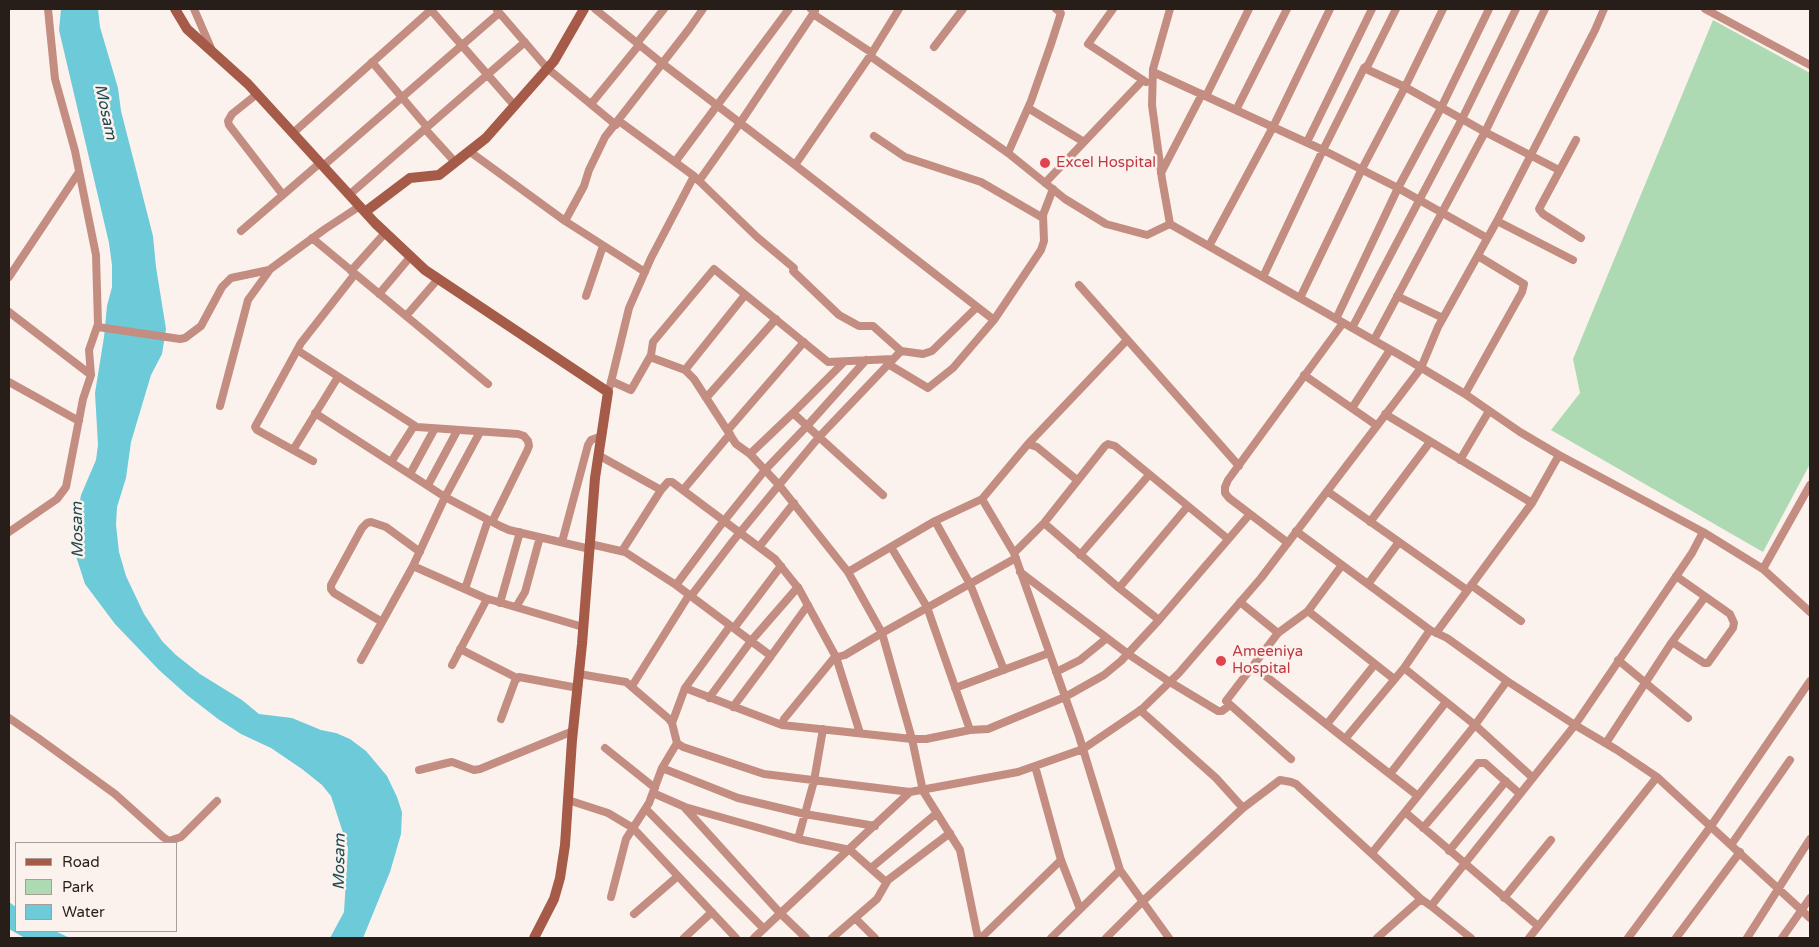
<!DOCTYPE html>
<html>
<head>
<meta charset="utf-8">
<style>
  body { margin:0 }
  #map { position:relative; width:1819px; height:947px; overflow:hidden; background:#fcf2ed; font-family:"Varela Round",sans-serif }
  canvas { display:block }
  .frame { position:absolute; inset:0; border:10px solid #271e1a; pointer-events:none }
  .legend { position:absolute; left:15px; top:842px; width:162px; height:90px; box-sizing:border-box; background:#fcf2ed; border:1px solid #a79d99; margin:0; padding:6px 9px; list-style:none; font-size:15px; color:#271e1a }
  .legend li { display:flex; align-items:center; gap:10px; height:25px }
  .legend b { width:25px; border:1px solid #a79d99 }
</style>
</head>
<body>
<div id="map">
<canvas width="1819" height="947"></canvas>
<div class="frame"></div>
<ul class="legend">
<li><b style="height:6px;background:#a65b49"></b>Road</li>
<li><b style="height:14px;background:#addab3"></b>Park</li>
<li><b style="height:14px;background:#6ccad9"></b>Water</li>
</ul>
</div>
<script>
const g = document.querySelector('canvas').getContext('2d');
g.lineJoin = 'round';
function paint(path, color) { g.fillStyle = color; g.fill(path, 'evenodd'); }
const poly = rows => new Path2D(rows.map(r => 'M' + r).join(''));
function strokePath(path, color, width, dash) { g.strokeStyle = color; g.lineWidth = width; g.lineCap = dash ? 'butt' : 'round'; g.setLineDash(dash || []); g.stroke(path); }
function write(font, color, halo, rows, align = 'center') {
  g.font = font + ' "Varela Round",sans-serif'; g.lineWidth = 5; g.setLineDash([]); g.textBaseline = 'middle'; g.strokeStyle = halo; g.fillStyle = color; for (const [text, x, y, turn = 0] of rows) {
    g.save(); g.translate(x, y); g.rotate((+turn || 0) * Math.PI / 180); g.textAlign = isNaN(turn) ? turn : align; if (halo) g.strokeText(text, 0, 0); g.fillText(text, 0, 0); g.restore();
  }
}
const green = poly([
  [1713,20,1810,73,1810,464,1763,552,1551,430,1580,393,1573,359]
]);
const water = poly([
  [61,9,98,9,100,27,118,88,121,111,153,236,156,267,166,329,162,354,151,375,131,442,126,478,117,507,116,525,119,552,126,576,144,614,162,641,176,655,200,674,242,700,259,714,292,718,321,730,336,733,350,739,366,751,387,776,397,797,402,812,401,834,390,872,363,938,330,938,344,912,348,848,331,796,322,785,302,769,271,748,241,734,218,719,187,695,159,670,115,624,85,584,74,550,74,531,81,495,96,460,98,445,95,393,104,337,107,306,112,287,112,265,109,243,59,30],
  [9,902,16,907,16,931,55,931,70,938,25,938,9,929]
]);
const street = poly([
  [194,9,211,48],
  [595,9,663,64,795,165,870,56],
  [811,9,815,11,813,14,872,53],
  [899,9,870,56,1008,153,1065,199,1106,224,1147,235,1170,224],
  [1113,9,1088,44,1146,82],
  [1170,9,1153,69,1152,105,1162,179,1170,224,1405,358,1465,394,1520,432,1559,455,1703,532,1763,569,1810,612],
  [1705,9,1810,65],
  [431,10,514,105],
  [497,10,547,68,616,125],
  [637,43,664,9],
  [934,47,963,9],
  [372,62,427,127,425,129,455,162],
  [1364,68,1405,87,1485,132,1559,170],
  [1153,72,1323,150,1398,188,1487,238],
  [257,94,232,114,228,121,229,125,283,195],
  [1206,96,1249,9],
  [591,104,639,45],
  [1028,108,1084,142],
  [1236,110,1287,9],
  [293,133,432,9],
  [874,136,905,157,981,182,1043,218],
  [1576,140,1539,209,1543,214,1581,238],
  [1307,142,1372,9],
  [469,151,565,221,584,186,589,170,605,137,689,29,703,9],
  [1008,153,1031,101,1051,44,1061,13,1056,9],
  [675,162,789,9],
  [795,165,994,320,953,368,928,388,888,364],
  [323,166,499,13],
  [1161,173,1202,94],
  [694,176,757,237,794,268,793,271,839,315,859,326,873,326,901,351,819,437,883,495],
  [699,181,740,123,813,14],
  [1045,183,1143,80],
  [349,195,525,42],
  [565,221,645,272],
  [1497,221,1573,260],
  [241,231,320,163],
  [312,238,488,384],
  [1209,246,1273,127,1330,9],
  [351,271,385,233],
  [9,277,79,172],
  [1263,277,1323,150,1364,68,1368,65,1396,9],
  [1079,285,1239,466],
  [379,294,411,256],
  [586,296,603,246],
  [1397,296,1443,318],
  [1300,298,1362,169,1405,87,1443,9],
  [9,312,91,375],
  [406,316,438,279],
  [1336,319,1398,188,1441,108,1489,9],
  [994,320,1041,250,1044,241,1043,215,1053,189],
  [98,327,180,339,185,338,201,326,222,287,231,278,269,270,325,229,360,206],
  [1352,328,1462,119,1516,9],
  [1374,340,1485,132,1545,9],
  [297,350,417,427,518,434,524,436,528,441,529,446,527,451,492,522],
  [901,351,923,354,932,351,977,307],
  [650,357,685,370,694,379,736,444,750,454],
  [685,370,745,295],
  [1304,375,1376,425],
  [611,381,631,390,651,355,653,342,714,269,828,362,893,359],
  [9,382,79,421],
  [610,386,629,308,651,258,694,176,619,121],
  [1465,394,1522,292,1524,284,1478,256],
  [706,398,776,319],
  [220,406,248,300,269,271],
  [1352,408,1390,350],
  [315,413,445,497,500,526,509,530,590,549],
  [793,413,844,362],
  [1385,414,1532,503],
  [728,430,804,342],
  [1028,444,1127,340],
  [293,450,338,377],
  [598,455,661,490],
  [1460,460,1489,411],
  [313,461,257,430,255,427,301,343,355,274],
  [391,462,414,426],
  [410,474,434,430],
  [428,485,457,431],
  [683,490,730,434],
  [1327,491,1467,590],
  [982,499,1028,444,1037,447,1077,480],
  [935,521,970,584,1004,670],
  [1370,522,1430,442],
  [1044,523,1119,588,1159,620],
  [1296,531,1430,630,1447,638,1507,681,1575,725,1431,906,1471,938],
  [9,532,57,499,66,487,83,399,91,375,89,350,98,324,96,255,75,151,55,79,48,9],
  [1703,532,1692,553,1575,725,1617,750,1657,777,1810,918],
  [562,542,588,445,591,440,602,436],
  [1288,543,1229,498,1225,493,1225,487,1228,480,1343,323],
  [590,544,625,552,676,585],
  [759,547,794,503],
  [891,547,927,607,970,730,926,739,912,739,923,791,960,850,978,938],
  [622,551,661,490,668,482,672,482,775,559,799,589,836,657,860,733],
  [1014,553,1044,523,1105,446,1108,444,1115,446,1228,539],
  [1080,555,1149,475],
  [1016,558,882,633,845,655,834,658,784,719,782,725,912,739,882,633,848,572,935,521,982,499,1014,553,1079,736,1120,870,1169,938],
  [413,566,485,598,583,627],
  [1763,569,1810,485],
  [1020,572,1128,654,1170,682,1218,711,1222,711,1230,705],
  [1368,584,1399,542],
  [1471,585,1521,621],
  [1119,588,1188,506],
  [465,589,488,520],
  [691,596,733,541,779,485,765,470,807,426,866,360],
  [1240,602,1278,633,1226,701,1291,759],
  [500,603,520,532],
  [808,605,771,656,676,585,720,526,765,470,750,454,793,413,819,437,779,485,848,572],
  [516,607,525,592,540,537],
  [1308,611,1394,679],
  [382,622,334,593,331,589,331,585,362,528,367,523,371,522,386,527,420,552],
  [734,628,781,566],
  [1278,633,1308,611,1342,565],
  [1436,633,1532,503,1559,455],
  [1672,642,1704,663,1708,663,1733,628,1734,623,1730,614,1676,576],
  [460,649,517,678],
  [361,660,413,566,445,497,480,432],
  [1618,660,1688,718],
  [452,665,487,599],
  [1253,666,1345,739,1404,668,1430,630],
  [1404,668,1475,725,1533,778],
  [1056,672,1080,660,1107,638],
  [579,674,626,682,669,719,672,723,677,743,683,747,764,774,910,792,1018,772,1083,749,1142,709,1179,673,1261,578,1421,368,1438,327,1497,221,1595,30,1604,9],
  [1507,681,1475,725,1405,812,1538,926],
  [632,686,689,595],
  [685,688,730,626],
  [955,688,1049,653],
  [709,698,751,641,798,587],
  [733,707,771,656],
  [9,718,38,738,115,794,163,837,169,841,181,837,217,801],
  [501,719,515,681,519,677,578,688],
  [672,723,685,688,782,725],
  [1327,724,1375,664],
  [970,730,988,729,1065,697,1104,675,1121,661,1159,620,1250,514],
  [1345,739,1418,796],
  [1606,743,1672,642,1705,597],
  [605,748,655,788],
  [1035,766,1061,860,1080,909],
  [662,768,738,798,805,814,875,826],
  [419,770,447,763,452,762,474,770,480,769,573,731],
  [1390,774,1446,702],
  [653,793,685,807,798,839,850,850,886,882],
  [568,800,608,813,633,828,736,938],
  [685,808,780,913,806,938],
  [1243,808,1280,780,1291,782,1296,784,1421,899],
  [646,809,764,929],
  [1423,828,1478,763,1485,763,1520,794],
  [798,839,814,781,823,729],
  [1731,845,1790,760],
  [1449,851,1506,781],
  [1372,853,1405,812],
  [871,868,937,813],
  [611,897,626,839,649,803,662,768,677,743],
  [1504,898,1551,840],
  [634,914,678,876],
  [855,918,875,938],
  [684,938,712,912],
  [754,938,910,792],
  [832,938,877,899,888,880,950,833],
  [981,938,1061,860],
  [1051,938,1120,870],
  [1106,938,1143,901,1243,808,1216,778,1140,710],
  [1377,938,1421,899,1431,906],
  [1529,938,1657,777],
  [1628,938,1711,826,1810,681],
  [1676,938,1740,852],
  [1747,938,1810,839],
  [1782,938,1810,898]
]);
const secondary = poly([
  [175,9,187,29,248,84,375,223,425,270,608,392,595,478,582,644,572,740,565,845,560,878,554,899,534,938],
  [365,212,410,178,439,175,486,138,554,61,584,9]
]);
const markers = [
  [1045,163,6,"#e0444e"],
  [1221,661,6,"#e0444e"]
];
const healthNames = [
  ["Excel Hospital",1056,163],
  ["Ameeniya",1232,652],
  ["Hospital",1232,669]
];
const waterNames = [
  ["Mosam",105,112,78],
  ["Mosam",78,530,-91],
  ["Mosam",340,862,-89]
];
paint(green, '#addab3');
paint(water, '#6ccad9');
strokePath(street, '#c38e81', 8);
strokePath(secondary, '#a65b49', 10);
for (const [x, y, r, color] of markers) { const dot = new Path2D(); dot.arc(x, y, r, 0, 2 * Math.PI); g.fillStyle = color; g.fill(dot); strokePath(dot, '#fcf2ed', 2); }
write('15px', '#be3a42', '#fcf2ed', healthNames, 'left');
write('italic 16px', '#1f4a51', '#fcf2ed', waterNames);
</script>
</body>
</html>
